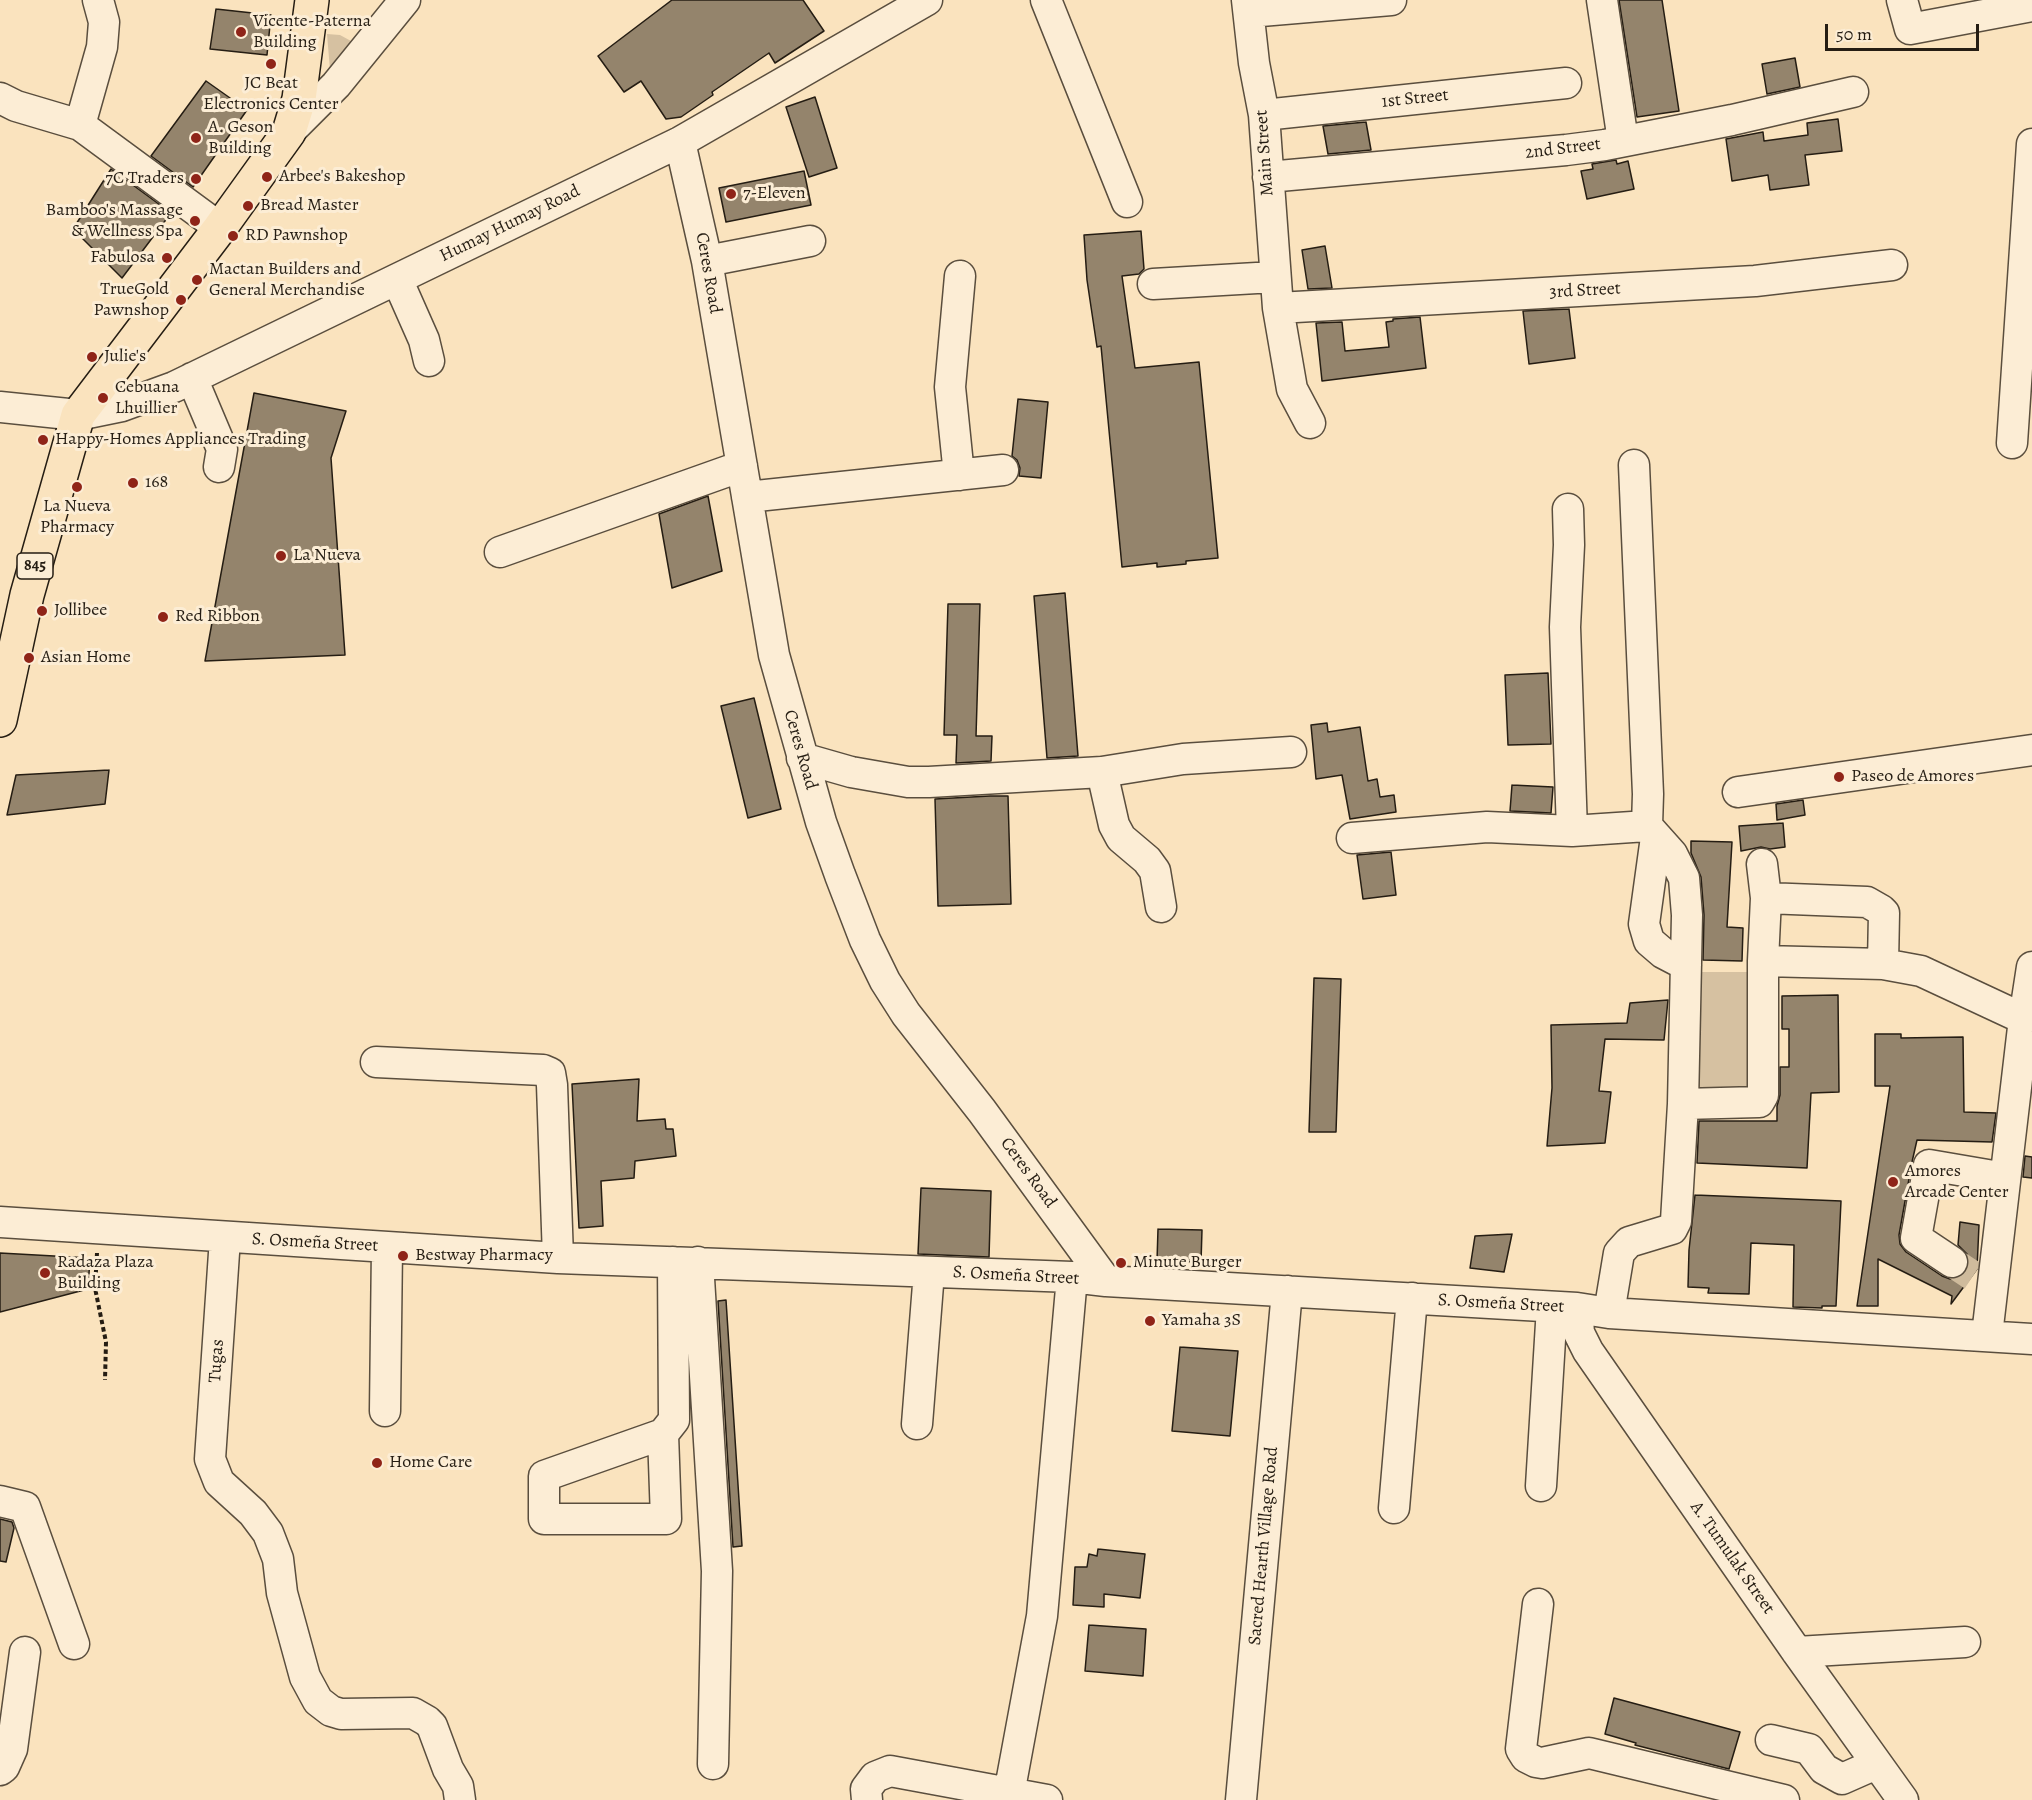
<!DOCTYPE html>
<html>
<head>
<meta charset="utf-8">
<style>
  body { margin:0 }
  #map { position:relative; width:2032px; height:1800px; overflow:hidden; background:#fae3be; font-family:Alegreya,serif }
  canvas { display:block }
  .scale { position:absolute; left:1825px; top:24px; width:154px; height:27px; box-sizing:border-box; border:3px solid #251d13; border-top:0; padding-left:8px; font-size:18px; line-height:21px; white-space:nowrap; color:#251d13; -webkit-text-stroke:4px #fcedd5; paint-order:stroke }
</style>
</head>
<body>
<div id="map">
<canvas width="2032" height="1800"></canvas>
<div class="scale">50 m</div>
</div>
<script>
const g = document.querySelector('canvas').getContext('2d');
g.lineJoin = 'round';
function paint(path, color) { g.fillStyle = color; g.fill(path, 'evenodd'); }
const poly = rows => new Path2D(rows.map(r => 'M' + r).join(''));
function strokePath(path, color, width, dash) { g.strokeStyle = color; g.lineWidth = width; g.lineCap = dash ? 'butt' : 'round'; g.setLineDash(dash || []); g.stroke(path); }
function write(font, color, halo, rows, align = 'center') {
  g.font = font + ' Alegreya,serif'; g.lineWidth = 6; g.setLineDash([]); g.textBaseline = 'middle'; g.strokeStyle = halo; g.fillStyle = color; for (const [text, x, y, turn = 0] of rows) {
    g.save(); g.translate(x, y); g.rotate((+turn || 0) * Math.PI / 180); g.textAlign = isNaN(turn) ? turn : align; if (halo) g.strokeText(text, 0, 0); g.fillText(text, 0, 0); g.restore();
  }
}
const green = poly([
  [327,34,340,35,351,41,330,70],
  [1690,972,1755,972,1754,1088,1690,1088]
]);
const building = poly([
  [672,0,803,0,824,31,775,63,769,53,712,92,713,95,681,117,666,119,641,81,624,92,598,56,672,0],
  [1619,0,1662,0,1679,111,1637,117,1619,0],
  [216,9,271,15,267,55,210,49,216,9],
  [1795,58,1800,87,1767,94,1762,64,1795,58],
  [206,81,247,110,193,187,151,156,206,81],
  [815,97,837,168,809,177,786,107,815,97],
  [1838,119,1842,151,1805,155,1809,185,1770,190,1768,175,1732,181,1726,139,1763,132,1764,141,1808,135,1807,123,1838,119],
  [1366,122,1371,150,1328,154,1323,126,1366,122],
  [1616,160,1617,164,1628,161,1634,189,1587,199,1581,171,1593,169,1592,164,1616,160],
  [111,169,171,213,122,278,73,229,111,169],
  [804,171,811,205,726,222,719,188,804,171],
  [1141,231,1144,269,1139,274,1122,276,1135,368,1199,362,1218,558,1186,561,1186,564,1157,567,1157,563,1122,567,1101,346,1097,347,1087,280,1084,235,1141,231],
  [1325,246,1332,288,1308,289,1302,250,1325,246],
  [1569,309,1575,358,1529,364,1523,311,1569,309],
  [1420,317,1426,368,1322,381,1316,323,1342,322,1345,351,1389,347,1386,322,1393,321,1393,319,1420,317],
  [254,393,346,411,331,458,345,655,205,661,254,393],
  [1018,399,1048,402,1041,478,1019,476,1020,468,1017,460,1012,456,1018,399],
  [708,496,722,571,672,588,659,514,708,496],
  [1065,593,1078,756,1047,758,1034,596,1065,593],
  [948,604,980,604,976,736,992,736,991,761,956,763,957,735,944,735,948,604],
  [1548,673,1551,744,1508,745,1505,675,1548,673],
  [754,698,781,809,748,818,721,706,754,698],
  [1327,723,1328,732,1360,727,1368,781,1377,779,1380,797,1394,795,1396,812,1350,819,1342,775,1316,779,1311,725,1327,723],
  [109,770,105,804,7,815,16,775,109,770],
  [1512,785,1553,787,1551,813,1510,811,1512,785],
  [990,796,1008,796,1011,904,938,906,935,799,990,796],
  [1803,800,1805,815,1777,820,1776,804,1803,800],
  [1783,823,1785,847,1770,849,1761,847,1741,851,1739,826,1783,823],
  [1691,841,1732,842,1727,927,1743,928,1742,961,1703,960,1704,915,1701,877,1691,853,1691,841],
  [1391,852,1396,895,1363,899,1357,855,1391,852],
  [1314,978,1341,979,1336,1132,1309,1132,1314,978],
  [1838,995,1839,1092,1811,1093,1807,1168,1697,1163,1699,1121,1777,1121,1777,1106,1780,1095,1780,1067,1789,1067,1789,1029,1782,1029,1782,996,1838,995],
  [1668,1000,1664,1040,1605,1039,1599,1091,1611,1092,1605,1143,1547,1146,1552,1088,1551,1025,1627,1023,1630,1003,1668,1000],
  [1875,1034,1901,1034,1901,1038,1963,1037,1964,1112,1996,1113,1992,1142,1917,1140,1912,1162,1899,1235,1900,1244,1906,1252,1942,1276,1950,1279,1959,1278,1966,1272,1969,1263,1967,1254,1958,1245,1960,1222,1979,1225,1977,1269,1951,1304,1952,1296,1878,1259,1878,1306,1857,1306,1890,1086,1875,1086,1875,1034],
  [639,1079,637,1121,665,1119,666,1129,673,1129,676,1156,635,1161,634,1178,601,1181,603,1226,579,1228,572,1084,639,1079],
  [2025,1156,2032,1157,2032,1178,2023,1177,2025,1156],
  [921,1188,991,1191,989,1257,918,1254,921,1188],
  [1695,1195,1841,1201,1836,1306,1822,1306,1822,1308,1793,1307,1794,1245,1751,1243,1749,1294,1708,1293,1709,1288,1688,1287,1689,1250,1695,1195],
  [1158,1229,1202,1230,1201,1262,1157,1261,1158,1229],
  [1512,1234,1504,1272,1470,1268,1475,1236,1512,1234],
  [0,1253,90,1258,88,1289,0,1312,0,1253],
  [726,1300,742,1546,733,1547,718,1301,726,1300],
  [1180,1347,1238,1351,1230,1436,1172,1431,1180,1347],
  [0,1519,12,1522,14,1528,6,1562,0,1561,0,1519],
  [1098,1549,1145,1554,1140,1598,1104,1594,1104,1607,1073,1605,1075,1567,1087,1567,1089,1554,1097,1556,1098,1549],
  [1089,1625,1146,1629,1143,1676,1085,1671,1089,1625],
  [1614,1698,1740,1732,1729,1769,1635,1745,1636,1743,1605,1734,1614,1698]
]);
const minorTunnel = poly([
  [1952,1262,1973,1276]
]);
const path = poly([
  [97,1253,95,1288,106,1342,105,1380]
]);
const minor = poly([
  [1046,0,1127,202],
  [1247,0,1254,63,1264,115,1278,308,1292,389,1310,423],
  [1602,0,1623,141],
  [1902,0,1910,29,2032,6],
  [1249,12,1391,0],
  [0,98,16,106,80,125,220,228],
  [1264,115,1566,83],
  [80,125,102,47,104,22,98,0],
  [289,132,336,85,405,0],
  [680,142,707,261,774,655,821,822,840,875,865,940,885,981,906,1014,982,1111,1106,1281],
  [1268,177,1566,150,1605,145,1732,120,1853,92],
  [707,261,810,241],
  [397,279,424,340,429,361],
  [1153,284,1274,277],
  [1278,308,1755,281,1892,265],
  [192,378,222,449,219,467],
  [0,407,78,415,122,406,174,387,680,142,927,0],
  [2012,443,2032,144],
  [959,475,950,387,960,276],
  [747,497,1003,470],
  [1568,509,1569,545,1565,627,1572,831],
  [500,552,742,466],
  [802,758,851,772,908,782,929,782,1102,772,1183,759,1291,752],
  [1102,772,1114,825,1121,838,1147,860,1155,871,1161,907],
  [1738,792,2032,750],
  [1656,837,1644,924,1649,941,1663,953,1686,965],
  [1352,838,1487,827,1572,831,1647,826],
  [1766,898,1867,902,1881,910,1884,913,1883,964],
  [1763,961,1883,964,1921,971,2024,1019],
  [376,1062,543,1070,550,1073,552,1085,558,1258],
  [1683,1104,1759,1102,1763,1095,1763,961,1766,898,1762,864],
  [0,1222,558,1258,1072,1277,1106,1281,1577,1308,1609,1313,2032,1339],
  [225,1238,210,1459,219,1482,253,1513,268,1533,278,1559,282,1593,305,1677,318,1701,331,1711,341,1714,413,1713,427,1721,432,1726,448,1769,458,1786,460,1800],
  [698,1262,717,1571,713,1764],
  [1952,1262,1916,1238,1929,1165,2005,1178],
  [1577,1308,1579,1333,1588,1351,1797,1652,1903,1800],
  [1609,1313,1619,1253,1629,1242,1672,1229,1676,1221,1683,1104,1687,915,1684,878,1672,854,1647,826,1648,794,1634,465],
  [1987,1335,2024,1019,2032,967],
  [385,1411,387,1247],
  [917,1424,929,1272],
  [663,1434,666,1519,544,1519,544,1476,663,1434,674,1420,673,1262],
  [1541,1486,1552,1307],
  [0,1501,25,1507,74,1644],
  [1394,1508,1412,1298],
  [1538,1604,1521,1749,1526,1757,1536,1762,1542,1763,1589,1753,1784,1800],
  [1797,1652,1965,1642],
  [1771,1740,1809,1749,1824,1769,1842,1779,1876,1764],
  [0,1770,4,1767,12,1749,25,1652],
  [1009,1794,1042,1616,1072,1277],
  [867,1800,866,1789,875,1777,890,1771,1047,1800],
  [1241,1800,1287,1291]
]);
const major = poly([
  [0,720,27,595,78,415,220,228,289,132,299,99,312,0]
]);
const markers = [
  [241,32,6,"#8f2418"],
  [271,64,6,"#8f2418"],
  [196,138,6,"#8f2418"],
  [267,177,6,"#8f2418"],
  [196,179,6,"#8f2418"],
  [731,194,6,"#8f2418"],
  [248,206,6,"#8f2418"],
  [195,221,6,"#8f2418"],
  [233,236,6,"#8f2418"],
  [167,258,6,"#8f2418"],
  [197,280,6,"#8f2418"],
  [181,300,6,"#8f2418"],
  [92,357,6,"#8f2418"],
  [103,398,6,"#8f2418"],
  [43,440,6,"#8f2418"],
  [133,483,6,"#8f2418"],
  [77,487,6,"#8f2418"],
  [281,556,6,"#8f2418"],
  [42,611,6,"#8f2418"],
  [163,617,6,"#8f2418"],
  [29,658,6,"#8f2418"],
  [1839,777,6,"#8f2418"],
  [1893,1182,6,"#8f2418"],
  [403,1256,6,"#8f2418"],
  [1121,1263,6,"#8f2418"],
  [45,1273,6,"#8f2418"],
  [1150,1321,6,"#8f2418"],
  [377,1463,6,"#8f2418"]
];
const shields = [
  [35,566,36]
];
const shieldNames = [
  ["845",35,566]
];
const poiNames = [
  ["Vicente-Paterna",253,22],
  ["Building",253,43],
  ["JC Beat",271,84,"center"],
  ["Electronics Center",271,105,"center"],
  ["A. Geson",208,128],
  ["Building",208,149],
  ["Arbee's Bakeshop",279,177],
  ["7C Traders",184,179,"right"],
  ["7-Eleven",743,194],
  ["Bread Master",260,206],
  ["Bamboo's Massage",183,211,"right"],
  ["& Wellness Spa",183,232,"right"],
  ["RD Pawnshop",245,236],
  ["Fabulosa",155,258,"right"],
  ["Mactan Builders and",209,270],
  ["General Merchandise",209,291],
  ["TrueGold",169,290,"right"],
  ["Pawnshop",169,311,"right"],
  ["Julie's",104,357],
  ["Cebuana",115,388],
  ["Lhuillier",115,409],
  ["Happy-Homes Appliances Trading",55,440],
  ["168",145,483],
  ["La Nueva",77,507,"center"],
  ["Pharmacy",77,528,"center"],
  ["La Nueva",293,556],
  ["Jollibee",54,611],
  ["Red Ribbon",175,617],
  ["Asian Home",41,658],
  ["Paseo de Amores",1851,777],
  ["Amores",1905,1172],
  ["Arcade Center",1905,1193],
  ["Bestway Pharmacy",415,1256],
  ["Radaza Plaza",57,1263],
  ["Building",57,1284],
  ["Minute Burger",1133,1263],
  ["Yamaha 3S",1162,1321],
  ["Home Care",389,1463]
];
const streetNames = [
  ["1st Street",1415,99,-6],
  ["2nd Street",1563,149,-7],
  ["Main Street",1265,153,-94],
  ["Humay Humay Road",510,224,-26],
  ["Ceres Road",708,273,80],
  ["3rd Street",1585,291,-3],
  ["Ceres Road",800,750,74],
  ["Ceres Road",1028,1173,54],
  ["S. Osmeña Street",315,1243,3],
  ["S. Osmeña Street",1016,1276,3],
  ["S. Osmeña Street",1501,1304,3],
  ["Tugas",217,1361,-86],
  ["Sacred Hearth Village Road",1264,1546,-85],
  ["A. Tumulak Street",1732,1558,55]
];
paint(green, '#d6c1a1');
paint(building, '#94846c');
strokePath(building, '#251d13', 1.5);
strokePath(minorTunnel, '#cfbb9c', 30, [30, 15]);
strokePath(minor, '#5a4e3e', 33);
strokePath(major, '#251d13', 36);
strokePath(path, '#251d13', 4, [4.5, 3]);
strokePath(minor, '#fcedd5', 30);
strokePath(major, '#fae3be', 33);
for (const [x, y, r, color] of markers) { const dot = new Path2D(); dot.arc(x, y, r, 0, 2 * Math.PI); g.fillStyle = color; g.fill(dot); strokePath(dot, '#fcedd5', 2); }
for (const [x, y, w] of shields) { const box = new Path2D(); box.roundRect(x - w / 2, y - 13, w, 26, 4.5); g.fillStyle = '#fcedd5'; g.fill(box); strokePath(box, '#251d13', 1.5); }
write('bold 16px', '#251d13', null, shieldNames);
write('18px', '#251d13', '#fcedd5', poiNames, 'left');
write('18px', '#251d13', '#fcedd5', streetNames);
</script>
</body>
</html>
